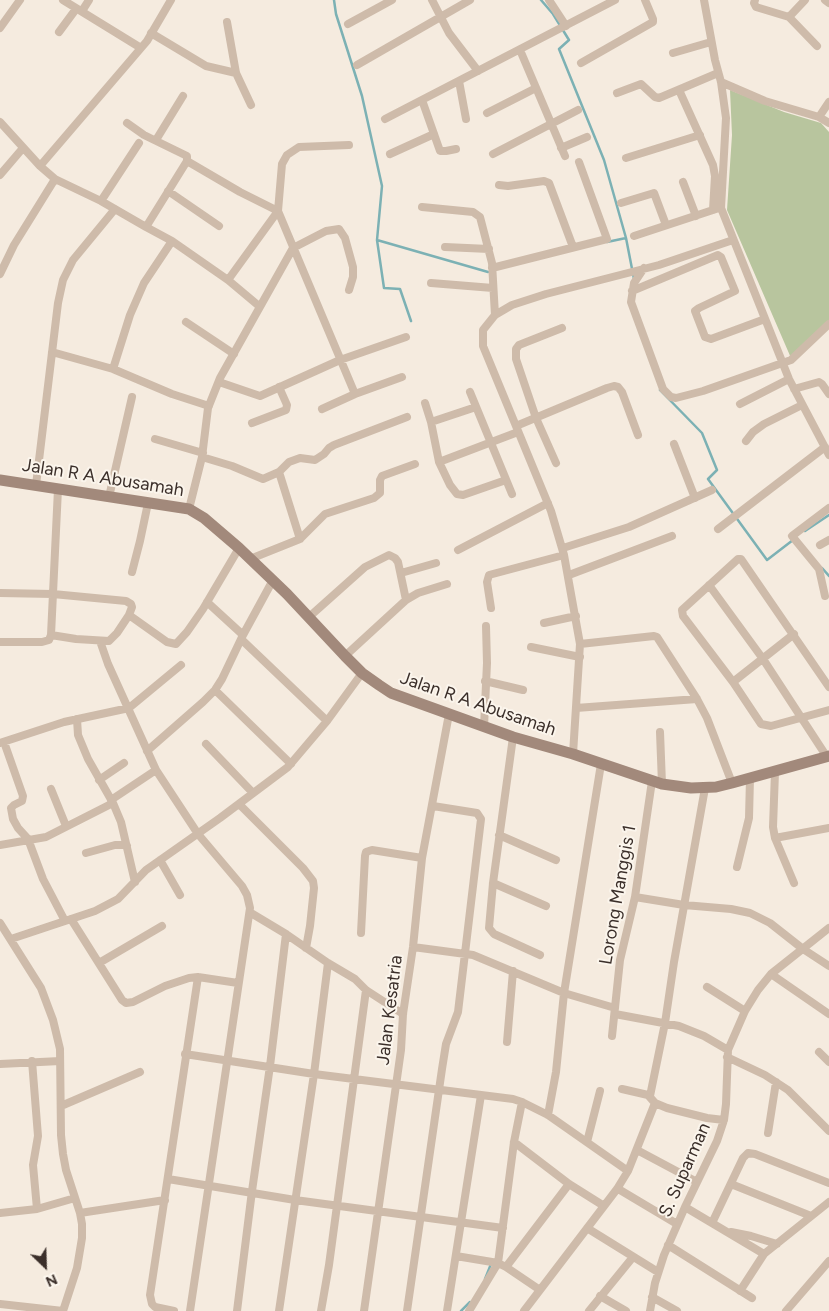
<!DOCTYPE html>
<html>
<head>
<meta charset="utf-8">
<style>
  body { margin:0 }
  #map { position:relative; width:829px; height:1311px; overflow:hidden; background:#f5ebdf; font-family:Figtree,sans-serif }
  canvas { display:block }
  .north { position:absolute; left:20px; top:1241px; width:50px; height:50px; -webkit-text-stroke:4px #fbf5ec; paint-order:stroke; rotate:156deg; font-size:14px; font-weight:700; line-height:20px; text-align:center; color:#3b2f2a }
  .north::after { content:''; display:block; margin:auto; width:18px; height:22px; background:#3b2f2a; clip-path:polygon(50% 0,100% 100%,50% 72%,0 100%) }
</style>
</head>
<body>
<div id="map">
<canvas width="829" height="1311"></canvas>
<div class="north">N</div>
</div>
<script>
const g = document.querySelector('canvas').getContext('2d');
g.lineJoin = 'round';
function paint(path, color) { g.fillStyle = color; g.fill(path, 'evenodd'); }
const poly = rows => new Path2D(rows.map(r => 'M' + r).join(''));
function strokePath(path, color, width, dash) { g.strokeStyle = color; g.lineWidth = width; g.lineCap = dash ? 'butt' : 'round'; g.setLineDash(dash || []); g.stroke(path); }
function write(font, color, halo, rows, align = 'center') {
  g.font = font + ' Figtree,sans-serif'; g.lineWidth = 4; g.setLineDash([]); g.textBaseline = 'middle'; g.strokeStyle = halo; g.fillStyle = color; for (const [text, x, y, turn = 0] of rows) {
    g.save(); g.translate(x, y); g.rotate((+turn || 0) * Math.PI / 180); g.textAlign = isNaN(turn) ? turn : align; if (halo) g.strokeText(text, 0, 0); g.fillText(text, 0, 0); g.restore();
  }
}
const green = poly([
  [730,90,784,112,821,123,829,132,829,322,791,358,727,210,732,135]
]);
const stream = poly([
  [334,0,336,14,362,96,382,186,377,240,384,288,400,289,411,321],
  [541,0,553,14,569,40,559,49,604,160,626,238,634,279],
  [377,240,488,272],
  [607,242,626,238],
  [660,390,702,433,717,470,708,479,767,560,793,540],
  [805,531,829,515],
  [822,568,829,576],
  [485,1279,491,1264],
  [461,1311,470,1302]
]);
const street = poly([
  [63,0,141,48],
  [432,0,449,33,478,71],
  [549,0,566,26],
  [704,0,715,60,721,82,726,118,721,208,789,379,829,455],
  [755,0,754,3,756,7,789,17,817,46],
  [825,0,829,3],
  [82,11,89,0],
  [789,17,805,0],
  [227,22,236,73,251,105],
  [348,24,392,0],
  [0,28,20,0],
  [59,32,76,9],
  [151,33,206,66,236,73],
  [520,50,565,156],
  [673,53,711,42],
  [581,63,653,22,653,19,645,0],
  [357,65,470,0],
  [459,81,466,119],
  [721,82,765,101,819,117,829,123],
  [679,90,713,165,715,176,713,210],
  [617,93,641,84,655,97,659,98,718,73],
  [422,100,440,151,446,151,456,149],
  [487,113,536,88],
  [819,117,829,102],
  [385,119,615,0],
  [0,122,40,166,55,179,14,245,0,274],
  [127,123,144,135,187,156,187,161,240,192,278,211],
  [156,140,183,96],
  [349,145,299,147,287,155,282,164,278,211,355,394],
  [561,148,587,137],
  [390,154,434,134],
  [493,154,578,110],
  [626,158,700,135],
  [40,166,147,41,171,0],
  [0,175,23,148],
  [55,179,101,201,146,227,172,241,228,280,259,306],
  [683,182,696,216],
  [499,185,508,186,544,181,549,183,573,247],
  [168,191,219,226],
  [101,201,139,143],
  [621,203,654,193,666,225],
  [422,207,473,212,480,217,492,263,495,315],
  [146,227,187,161],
  [634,236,716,209],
  [445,247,489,249],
  [492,268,607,239,579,162],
  [644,268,634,283,631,302,663,389,671,397,676,398,703,391,791,360,829,324],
  [228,280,278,211],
  [431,283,493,288],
  [632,291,718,255,721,257,735,291,699,308,695,311,705,337,711,339,765,319],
  [186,322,234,354],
  [52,352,113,369,172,394,209,406],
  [113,369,130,315,144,283,172,241],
  [219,382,260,396,340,360,406,337],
  [794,389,819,382,822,384,829,394],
  [470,392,512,494],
  [425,403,431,422],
  [740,404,789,379],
  [476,407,431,422,439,462,450,485,457,494,463,495,506,480],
  [322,409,355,394,402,377],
  [252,423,286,410,287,405,279,387],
  [516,426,607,388,614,386,618,387,622,392,638,435],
  [155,439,203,453],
  [746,441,753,432,764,424,802,405],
  [674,444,695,498],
  [202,457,232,466,263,479,279,472,300,539],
  [439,462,518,432],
  [556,463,536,418,516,359,516,349,519,345,562,328],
  [279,472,289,462,300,458,315,460,324,454,329,448,334,445,407,417],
  [36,485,58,303,63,280,73,260,115,209],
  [109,497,132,397],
  [189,509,202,457,208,408,220,378,293,248,326,231,339,229,345,238,353,267,353,277,349,290],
  [718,529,825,447],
  [820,545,829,540],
  [563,548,629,527,712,490],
  [458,550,548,503],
  [250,559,300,539,325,514,374,498,380,493,380,480,382,476,415,464],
  [132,572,140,541,148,503],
  [401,573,436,563],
  [569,575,672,536],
  [709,585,763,659,827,757],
  [0,593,53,594,126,601,131,604,132,607,129,615,117,633,109,641,76,639,51,635],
  [825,596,819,569,792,536,829,508],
  [207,602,243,635],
  [491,608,487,582,489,575,564,555],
  [129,615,167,642,176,644,187,632,203,609,239,548],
  [309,617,365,567,389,555,395,558,398,562,406,600],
  [544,623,576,616],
  [51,635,58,489],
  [242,640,327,721],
  [100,641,108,664,156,770,198,834,242,886,247,895,250,908,190,1311],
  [0,642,42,642,49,640,51,635],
  [580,644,654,636,657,637,697,699,707,718,732,783],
  [531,647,580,657],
  [345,656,406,600,418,593,447,584],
  [485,681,523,690],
  [733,682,794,634],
  [829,687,741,559,738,559,682,610,683,616,733,682,761,724,771,726,829,710],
  [215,690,291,764],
  [576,708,697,699],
  [77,719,78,735,88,759,113,803,121,822,135,882],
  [484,727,487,663,486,626],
  [660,732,662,784],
  [513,737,493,883,489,928,494,934,540,955],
  [4,742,23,796,22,801,14,805,11,808,13,819,18,828,28,839,43,879,65,921],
  [0,743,64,722,129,708,181,665],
  [206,744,253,793],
  [147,751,203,702,215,690,222,679,243,635,273,580],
  [573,754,580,644,564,555,551,511,483,346,483,330,495,315,512,305,546,294,659,265,733,240],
  [775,772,773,827,775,838,794,883],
  [99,780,124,763],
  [51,789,66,826],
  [111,800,156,770],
  [239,804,303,868,313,881,314,888,310,926,306,948],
  [499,835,556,860],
  [775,838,829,828],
  [0,845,46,837,113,803],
  [86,853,115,845,124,845,127,846],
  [160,860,180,895],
  [737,867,749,818,750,778],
  [493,883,546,906],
  [635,897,684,905,731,909,750,913,770,923,803,949,829,966],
  [251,913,286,934,328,963,355,979,366,990,403,1014],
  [71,919,122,1000,126,1003,133,1002,165,986,189,978,198,977,238,983],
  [0,923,41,988,53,1020,60,1049,61,1135,63,1154,66,1170,80,1213,82,1224,82,1238,77,1268,63,1311],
  [361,933,365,856,366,852,372,850,422,858],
  [11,939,95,911,118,899,146,870,220,818,288,767,327,721,362,673],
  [413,947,473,955,564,993,615,1008],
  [99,963,162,926],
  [771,974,829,1014],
  [707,987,745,1011],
  [615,1014,679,1026,704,1036,728,1050],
  [612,1036,620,960,635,897,652,781],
  [507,1042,513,971],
  [819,1052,829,1062],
  [185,1054,314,1074,513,1099,522,1102,548,1115,628,1171],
  [727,1057,765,1075,788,1090,829,1131],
  [32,1061,38,1136,33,1165,37,1209],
  [0,1064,60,1061],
  [622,1089,648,1095,655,1103,667,1108,707,1118,724,1120],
  [650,1096,665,1023,674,962,705,788],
  [61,1106,140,1072],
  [548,1115,556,1072,564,993,601,764],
  [768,1133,776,1082],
  [514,1142,569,1184,604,1206],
  [587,1142,600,1091],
  [637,1150,697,1182],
  [168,1179,295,1200,503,1228],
  [731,1184,811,1216],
  [620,1190,677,1224],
  [685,1207,764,1254],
  [0,1213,37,1209,75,1198],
  [80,1213,165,1200],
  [712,1223,743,1158,748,1153,755,1154,829,1183],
  [587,1228,658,1272],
  [731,1232,751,1236,777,1244],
  [668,1245,752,1298],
  [456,1256,498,1263,514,1142,522,1102],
  [506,1267,540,1290],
  [740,1291,764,1254,829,1202],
  [600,1296,626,1311],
  [652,1297,677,1311],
  [0,1304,63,1311],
  [174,1311,155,1307,152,1304,150,1295,198,977],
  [237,1311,252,1191,270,1066,286,934],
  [279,1311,314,1074,328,963],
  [321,1311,329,1265,366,990],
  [364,1311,401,1050,403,1014,413,947,422,858,449,714],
  [407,1311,442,1069,446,1044,458,1012,481,819,477,813,433,806],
  [447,1311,481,1095],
  [469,1311,498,1263,506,1267,569,1184],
  [524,1311,617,1189,628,1171,655,1103],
  [589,1311,633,1257],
  [650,1311,655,1283,664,1255,685,1207,717,1141,724,1120,726,1104,728,1050,745,1011,758,990,771,974,829,928],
  [786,1311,829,1261]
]);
const secondary = poly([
  [0,480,189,509,204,518,239,548,287,594,345,656,362,673,379,685,391,693,513,737,573,754,662,784,691,788,716,787,732,783,829,756]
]);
const streetNames = [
  ["Jalan R A Abusamah",103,478,9],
  ["Jalan R A Abusamah",478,704,19],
  ["Lorong Manggis 1",618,895,-80],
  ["Jalan Kesatria",390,1010,-83],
  ["S. Suparman",685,1170,-66]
];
paint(green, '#b8c59e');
strokePath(stream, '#7cb1b4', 2.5);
strokePath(street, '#cebbaa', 8);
strokePath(secondary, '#a2897b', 11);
write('18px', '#3b2f2a', '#fbf5ec', streetNames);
</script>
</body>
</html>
